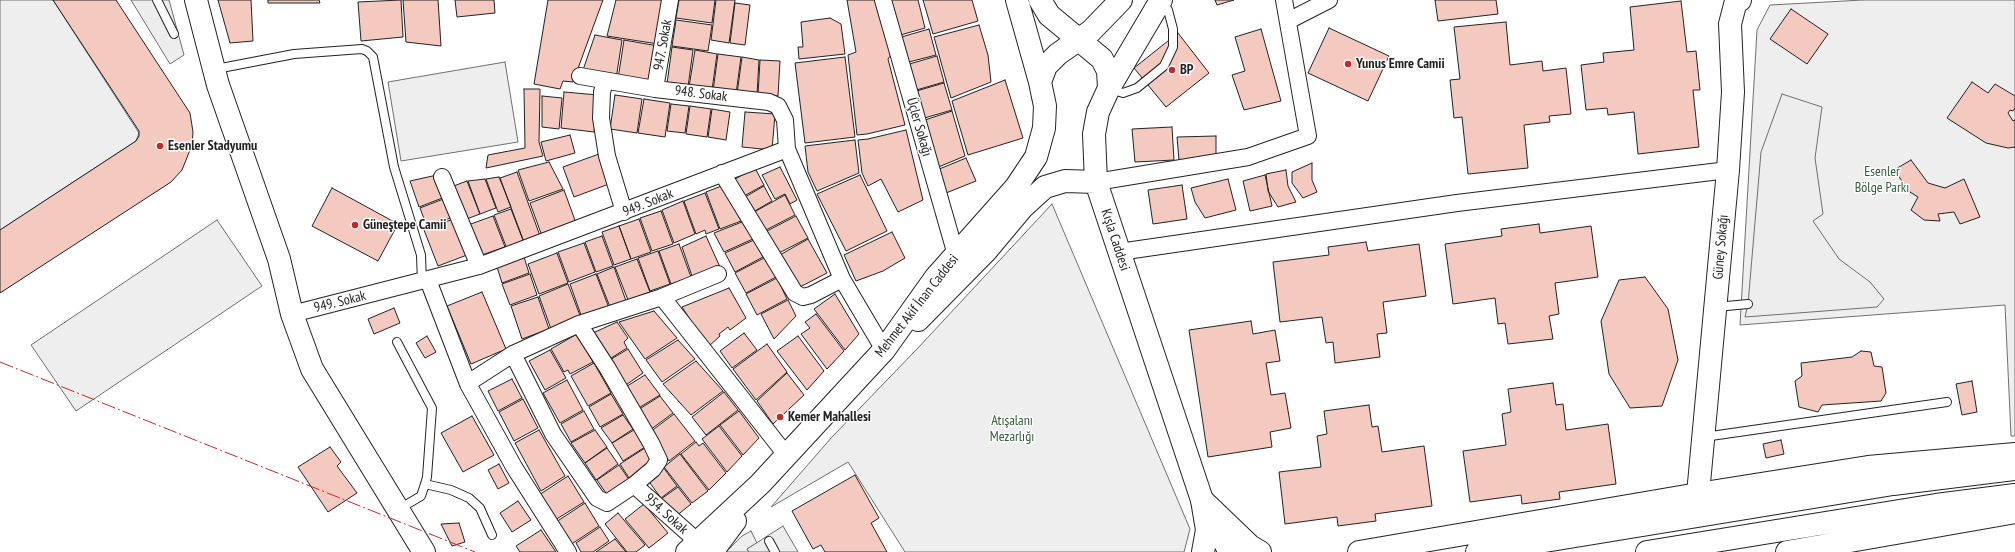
<!DOCTYPE html>
<html>
<head>
<meta charset="utf-8">
<style>
  body { margin:0 }
  canvas { display:block; background:#fff }
</style>
</head>
<body>
<canvas width="2015" height="552"></canvas>
<script>
const g = document.querySelector('canvas').getContext('2d');
g.lineJoin = 'round';
function paint(path, color) { g.fillStyle = color; g.fill(path, 'evenodd'); }
const poly = rows => new Path2D(rows.map(r => 'M' + r).join(''));
function strokePath(path, color, width, dash) { g.strokeStyle = color; g.lineWidth = width; g.lineCap = dash ? 'butt' : 'round'; g.setLineDash(dash || []); g.stroke(path); }
function write(font, color, halo, rows, align = 'center') {
  g.font = font + ' "PT Sans Narrow",sans-serif'; g.lineWidth = 3; g.setLineDash([]); g.textBaseline = 'middle'; g.strokeStyle = halo; g.fillStyle = color; for (const [text, x, y, turn = 0] of rows) {
    g.save(); g.translate(x, y); g.rotate((+turn || 0) * Math.PI / 180); g.textAlign = isNaN(turn) ? turn : align; if (halo) g.strokeText(text, 0, 0); g.fillText(text, 0, 0); g.restore();
  }
}
const green = poly([
  [0,0,53,0,139,133,136,141,0,230,0,0],
  [1863,0,2015,0,2015,436,2011,436,2005,305,1740,325,1757,30,1770,5,1863,0],
  [505,62,518,142,401,161,388,82,505,62],
  [1052,204,1190,529,1184,552,905,552,848,462,771,507,832,437,917,349,1052,204],
  [217,220,262,286,76,411,31,345,217,220],
  [751,531,757,543,747,549,749,552,726,552,742,536,751,531]
]);
const parking = poly([
  [131,0,169,0,184,55,170,64,131,0],
  [1782,94,1822,107,1815,158,1823,214,1813,221,1839,259,1870,282,1884,299,1877,307,1745,317,1748,304,1761,152,1782,94],
  [783,526,798,552,749,552,747,549,783,526]
]);
const building = poly([
  [53,0,116,0,190,113,193,132,192,145,182,170,171,182,0,293,0,230,136,141,139,136,139,131,53,0],
  [218,0,251,0,253,41,230,43,218,0],
  [268,0,319,0,320,3,268,3,268,0],
  [401,0,403,37,361,41,358,2,401,0],
  [403,0,438,0,441,46,406,42,403,0],
  [455,0,494,0,495,13,457,17,455,0],
  [548,0,603,0,573,82,563,81,560,89,534,84,548,0],
  [616,0,666,0,658,44,607,36,616,0],
  [679,0,715,0,712,23,676,18,679,0],
  [716,0,735,0,729,43,711,40,716,0],
  [847,0,877,0,891,55,888,59,905,125,867,134,857,135,848,55,856,52,847,0],
  [888,0,918,0,925,28,897,36,888,0],
  [923,0,972,0,978,21,933,34,923,0],
  [1215,0,1234,0,1217,5,1215,0],
  [1435,0,1496,0,1498,14,1438,21,1435,0],
  [1681,1,1687,52,1696,51,1700,90,1693,90,1699,147,1638,154,1634,112,1608,115,1607,108,1586,110,1581,65,1604,62,1603,53,1634,50,1630,7,1681,1],
  [735,3,750,5,745,45,730,43,735,3],
  [1791,9,1828,34,1807,64,1770,39,1791,9],
  [830,18,841,24,845,54,799,59,798,47,803,47,801,22,830,18],
  [676,20,712,25,708,51,672,46,676,20],
  [1506,22,1510,65,1542,61,1543,71,1566,68,1571,114,1549,116,1550,122,1524,125,1528,168,1468,174,1462,117,1454,118,1450,80,1460,79,1454,27,1506,22],
  [979,25,988,55,991,82,951,98,934,37,979,25],
  [1329,28,1389,56,1368,101,1308,73,1329,28],
  [929,29,936,55,905,63,898,38,929,29],
  [1261,29,1281,101,1244,110,1232,75,1245,71,1235,37,1261,29],
  [1178,33,1209,73,1166,107,1134,68,1178,33],
  [595,35,622,40,616,79,582,73,595,35],
  [624,40,658,46,651,85,618,79,624,40],
  [672,47,693,50,688,87,667,84,672,47],
  [695,50,717,54,712,90,689,87,695,50],
  [718,54,741,57,736,94,713,91,718,54],
  [937,56,944,82,913,91,906,65,937,56],
  [742,57,759,60,757,95,737,94,742,57],
  [845,57,855,137,805,143,795,63,845,57],
  [760,60,780,61,778,96,758,95,760,60],
  [1005,80,1023,138,968,155,952,101,1005,80],
  [1972,82,1988,93,1995,84,2015,96,2015,108,2013,111,2010,110,2008,113,2013,121,2015,120,2015,147,2008,148,1986,143,1947,118,1972,82],
  [944,83,952,110,921,119,913,92,944,83],
  [524,89,540,89,539,142,543,156,486,168,488,155,525,148,524,89],
  [564,92,598,95,594,132,561,128,564,92],
  [615,95,642,99,637,133,610,129,615,95],
  [542,96,562,98,559,129,542,127,542,96],
  [644,99,670,103,665,137,638,133,644,99],
  [671,104,689,106,685,133,667,131,671,104],
  [690,106,711,109,707,137,686,134,690,106],
  [712,109,730,112,726,140,708,137,712,109],
  [952,111,965,156,936,168,922,121,952,111],
  [745,112,775,114,772,150,742,147,745,112],
  [1172,127,1174,160,1135,162,1132,129,1172,127],
  [906,130,923,200,898,212,881,179,868,186,862,173,858,140,868,139,906,130],
  [570,135,575,153,546,161,541,142,570,135],
  [1216,136,1216,157,1179,160,1177,137,1216,136],
  [855,140,859,173,817,191,808,172,805,146,855,140],
  [599,154,609,184,574,197,563,167,599,154],
  [966,158,976,181,946,193,937,170,966,158],
  [1911,160,1928,183,1945,188,1964,179,1980,217,1960,224,1954,212,1938,214,1940,221,1924,220,1911,210,1918,197,1910,192,1894,170,1911,160],
  [549,162,563,189,529,201,518,170,549,162],
  [1312,163,1312,180,1317,192,1303,198,1292,183,1292,172,1312,163],
  [780,167,797,200,790,204,785,194,775,199,762,175,780,167],
  [755,168,764,185,744,196,735,179,755,168],
  [1286,170,1288,186,1296,202,1278,207,1268,191,1266,174,1286,170],
  [517,172,540,236,524,242,500,178,517,172],
  [437,175,445,197,419,207,410,181,437,175],
  [860,175,887,231,846,251,817,194,860,175],
  [1265,175,1272,206,1250,211,1243,181,1265,175],
  [499,177,511,207,498,212,486,179,499,177],
  [485,179,496,208,480,214,468,181,485,179],
  [1228,179,1236,210,1205,218,1195,202,1191,188,1228,179],
  [467,181,480,214,464,220,451,187,467,181],
  [724,185,741,221,720,229,706,192,724,185],
  [1182,185,1187,219,1153,224,1148,190,1182,185],
  [764,186,772,201,753,212,745,197,764,186],
  [332,188,398,224,378,261,312,226,332,188],
  [564,190,576,223,542,236,530,203,564,190],
  [705,193,719,229,706,234,705,230,696,234,684,201,705,193],
  [785,195,795,215,764,231,754,212,785,195],
  [446,198,453,217,427,227,420,208,446,198],
  [683,201,695,234,674,243,662,210,683,201],
  [511,209,524,243,507,249,494,215,511,209],
  [661,211,673,244,652,251,640,218,661,211],
  [493,216,505,247,479,256,468,225,493,216],
  [796,216,808,238,779,253,767,231,796,216],
  [453,219,467,255,438,266,424,230,453,219],
  [639,219,651,252,631,259,619,226,639,219],
  [742,222,753,239,724,252,714,233,742,222],
  [1539,224,1540,233,1591,226,1598,277,1555,283,1559,314,1549,316,1553,339,1508,344,1505,323,1498,324,1495,298,1453,304,1445,244,1502,236,1501,229,1539,224],
  [619,226,631,259,614,265,602,232,619,226],
  [892,232,905,258,883,271,856,281,844,255,892,232],
  [602,236,613,266,596,272,585,242,602,236],
  [706,236,720,267,692,276,682,247,706,236],
  [808,239,827,273,798,288,780,255,808,239],
  [754,240,763,257,735,272,725,253,754,240],
  [1366,242,1368,251,1419,244,1426,296,1383,302,1387,333,1377,334,1380,357,1335,363,1333,342,1326,343,1322,317,1280,322,1273,262,1329,255,1328,247,1366,242],
  [584,243,595,272,569,282,558,252,584,243],
  [679,244,691,277,671,284,659,251,679,244],
  [658,251,670,284,650,291,638,258,658,251],
  [557,253,568,283,539,294,528,264,557,253],
  [524,257,529,273,502,283,497,267,524,257],
  [766,257,776,277,746,293,735,273,766,257],
  [637,259,650,292,628,300,615,267,637,259],
  [614,267,626,301,610,307,597,274,614,267],
  [530,274,537,295,510,305,502,284,530,274],
  [596,274,609,308,582,318,570,284,596,274],
  [1645,277,1668,309,1678,360,1662,406,1630,408,1609,374,1601,321,1619,280,1645,277],
  [777,278,787,299,757,315,746,294,777,278],
  [568,284,581,318,551,329,539,296,568,284],
  [729,288,746,318,730,330,728,327,719,334,720,336,708,347,682,307,729,288],
  [482,292,506,349,471,364,447,306,482,292],
  [835,294,859,334,845,350,814,309,835,294],
  [538,297,549,329,522,339,511,306,538,297],
  [788,300,796,316,774,339,761,314,788,300],
  [394,308,400,323,374,334,368,319,394,308],
  [654,311,677,338,645,359,619,322,654,311],
  [816,314,844,351,827,369,801,334,810,328,805,322,816,314],
  [1251,321,1253,334,1275,330,1280,361,1266,363,1271,395,1285,393,1291,428,1270,432,1272,447,1208,457,1189,330,1251,321],
  [617,322,628,338,624,342,627,348,608,360,593,333,617,322],
  [744,333,757,350,732,368,720,351,744,333],
  [577,334,593,362,570,374,568,370,564,372,551,349,577,334],
  [427,336,436,352,425,358,416,343,427,336],
  [798,336,824,371,807,390,777,351,798,336],
  [678,340,695,359,662,382,646,360,678,340],
  [767,344,787,372,756,400,733,369,767,344],
  [628,349,643,373,623,387,608,361,628,349],
  [550,350,566,378,545,390,529,361,550,350],
  [1861,351,1871,352,1874,366,1882,367,1886,393,1881,401,1822,405,1818,412,1799,407,1795,381,1802,376,1801,363,1852,357,1861,351],
  [696,361,723,391,691,415,663,384,696,361],
  [594,363,611,393,588,406,571,376,594,363],
  [787,373,804,395,773,424,757,401,787,373],
  [645,375,660,395,637,409,624,388,645,375],
  [512,379,522,398,498,411,488,391,512,379],
  [567,380,583,410,560,423,543,393,567,380],
  [1972,381,1977,412,1962,415,1956,384,1972,381],
  [1553,383,1556,405,1563,404,1566,430,1608,424,1616,484,1559,492,1560,499,1522,504,1521,495,1470,502,1463,451,1506,445,1502,414,1511,412,1508,389,1553,383],
  [724,392,738,410,706,435,692,417,724,392],
  [611,394,623,414,600,427,589,407,611,394],
  [660,396,673,413,650,430,638,410,660,396],
  [523,399,538,428,514,441,499,412,523,399],
  [1369,405,1372,427,1378,426,1382,452,1424,446,1432,506,1375,514,1376,521,1338,526,1337,517,1285,524,1279,472,1321,467,1317,436,1327,434,1324,411,1369,405],
  [584,411,594,429,571,442,561,424,584,411],
  [739,411,759,438,743,455,720,425,739,411],
  [674,414,695,441,669,461,650,432,674,414],
  [623,415,633,429,612,443,601,428,623,415],
  [472,416,494,455,463,472,441,433,472,416],
  [719,426,742,456,727,472,702,439,719,426],
  [539,430,565,476,541,491,515,443,539,430],
  [595,430,607,447,585,463,571,443,595,430],
  [634,430,645,447,623,461,612,443,634,430],
  [1781,440,1784,454,1766,458,1763,444,1781,440],
  [696,442,699,446,703,443,726,473,709,490,681,454,696,442],
  [330,447,341,462,337,466,357,493,328,512,298,467,330,447],
  [607,448,618,464,596,480,585,463,607,448],
  [645,448,652,466,631,481,620,464,645,448],
  [680,454,708,491,692,503,664,467,680,454],
  [499,464,509,483,498,489,488,470,499,464],
  [619,465,630,481,608,496,597,480,619,465],
  [663,467,677,486,661,498,647,479,663,467],
  [855,475,879,518,871,523,887,552,825,552,821,545,813,549,792,511,855,475],
  [568,476,584,502,555,520,539,495,568,476],
  [678,487,691,504,675,517,661,499,678,487],
  [518,501,531,520,512,532,500,513,518,501],
  [585,503,599,526,570,545,556,522,585,503],
  [644,504,668,533,649,548,625,519,644,504],
  [618,513,645,545,636,552,627,552,605,524,618,513],
  [459,523,465,542,452,546,441,524,459,523],
  [600,527,609,541,593,552,581,552,576,543,600,527],
  [541,530,556,552,520,552,516,546,541,530],
  [615,539,626,552,596,552,615,539]
]);
const lane = poly([
  [157,0,174,34],
  [216,69,294,54,362,49,367,51,373,57,394,167,421,255,422,282],
  [1110,89,1123,93,1137,88,1164,66,1173,47,1173,29,1168,10,1162,1],
  [1716,307,1748,304],
  [397,342,432,408,427,477,425,484,421,496,399,509],
  [1704,437,1947,402],
  [425,484,451,490,469,498,480,508,492,535],
  [769,541,775,552]
]);
const street = poly([
  [883,0,956,255],
  [1288,21,1329,0],
  [580,76,655,89,769,102,778,106,785,120,787,149],
  [605,82,602,92,601,118,607,156,624,212],
  [655,89,670,0],
  [722,173,795,293,803,297,811,295,842,279],
  [442,177,479,266],
  [1096,182,1248,157,1308,136,1284,0],
  [1119,252,1457,203,1728,170],
  [428,280,468,384,514,467,568,552],
  [662,297,718,274],
  [292,314,479,266,787,149,842,279,884,350],
  [513,354,553,434,597,498,607,503,634,485,653,469,659,460,651,443,608,369,579,324],
  [468,383,513,354,579,324,662,297,787,456],
  [634,485,698,542]
]);
const secondary = poly([
  [196,0,218,85,279,259,292,314,312,369,424,552],
  [1040,0,1049,15,1102,59,1108,71,1109,88],
  [1161,0,1109,88,1098,112,1094,134,1096,182,1202,500,1207,530,1203,552],
  [1040,82,1046,66,1058,54,1091,31,1121,0],
  [918,320,986,251,1022,208,1045,187,1065,181,1096,182],
  [1698,494,1728,170,1733,92,1730,24,1736,1,1740,0],
  [687,552,760,484,884,350,936,277,1016,187,1036,157,1044,128,1045,106,1040,82,1017,0],
  [712,552,735,521]
]);
const highway = poly([
  [1202,500,1250,546,1260,552],
  [1210,517,1230,552],
  [1359,552,1698,494,1868,467,2015,454],
  [1477,552,1893,484,2015,469],
  [1647,552,1936,505,2015,495],
  [1787,552,2015,512]
]);
const power = poly([
  [0,362,475,552]
]);
const markers = [
  [1348,64,4,"#c62828"],
  [1172,70,4,"#c62828"],
  [160,146,4,"#c62828"],
  [355,225,4,"#c62828"],
  [780,417,4,"#c62828"]
];
const streetNames = [
  ["947. Sokak",663,45,-80],
  ["948. Sokak",701,94,7],
  ["Üçler Sokağı",919,127,74],
  ["949. Sokak",648,203,-22],
  ["Kışla Caddesi",1115,240,72],
  ["Güney Sokağı",1721,247,-85],
  ["949. Sokak",340,302,-14],
  ["Mehmet Akif İnan Caddesi",917,306,-52],
  ["954. Sokak",666,514,42]
];
const poiNames = [
  ["Yunus Emre Camii",1356,64],
  ["BP",1180,70],
  ["Esenler Stadyumu",168,146],
  ["Güneştepe Camii",363,225],
  ["Kemer Mahallesi",788,417]
];
const parkNames = [
  ["Esenler",1882,172],
  ["Bölge Parkı",1882,188],
  ["Atışalanı",1012,421],
  ["Mezarlığı",1012,437]
];
paint(green, '#eee');
strokePath(green, '#6f6f6f', 1);
paint(parking, '#ededed');
strokePath(parking, '#6f6f6f', 1);
paint(building, '#f3c9c0');
strokePath(building, '#222', 1);
strokePath(lane, '#222', 10);
strokePath(street, '#222', 18);
strokePath(secondary, '#222', 24);
strokePath(highway, '#222', 24);
strokePath(lane, '#fff', 8);
strokePath(street, '#fff', 16);
strokePath(secondary, '#fff', 22);
strokePath(highway, '#fff', 22);
strokePath(power, '#c62828', 1, [14, 3, 2, 3]);
for (const [x, y, r, color] of markers) { const dot = new Path2D(); dot.arc(x, y, r, 0, 2 * Math.PI); g.fillStyle = color; g.fill(dot); strokePath(dot, '#fff', 1.5); }
write('14px', '#222', '#fff', streetNames);
write('bold 14px', '#222', '#fff', poiNames, 'left');
write('14px', '#2f5e38', '#fff', parkNames);
</script>
</body>
</html>
